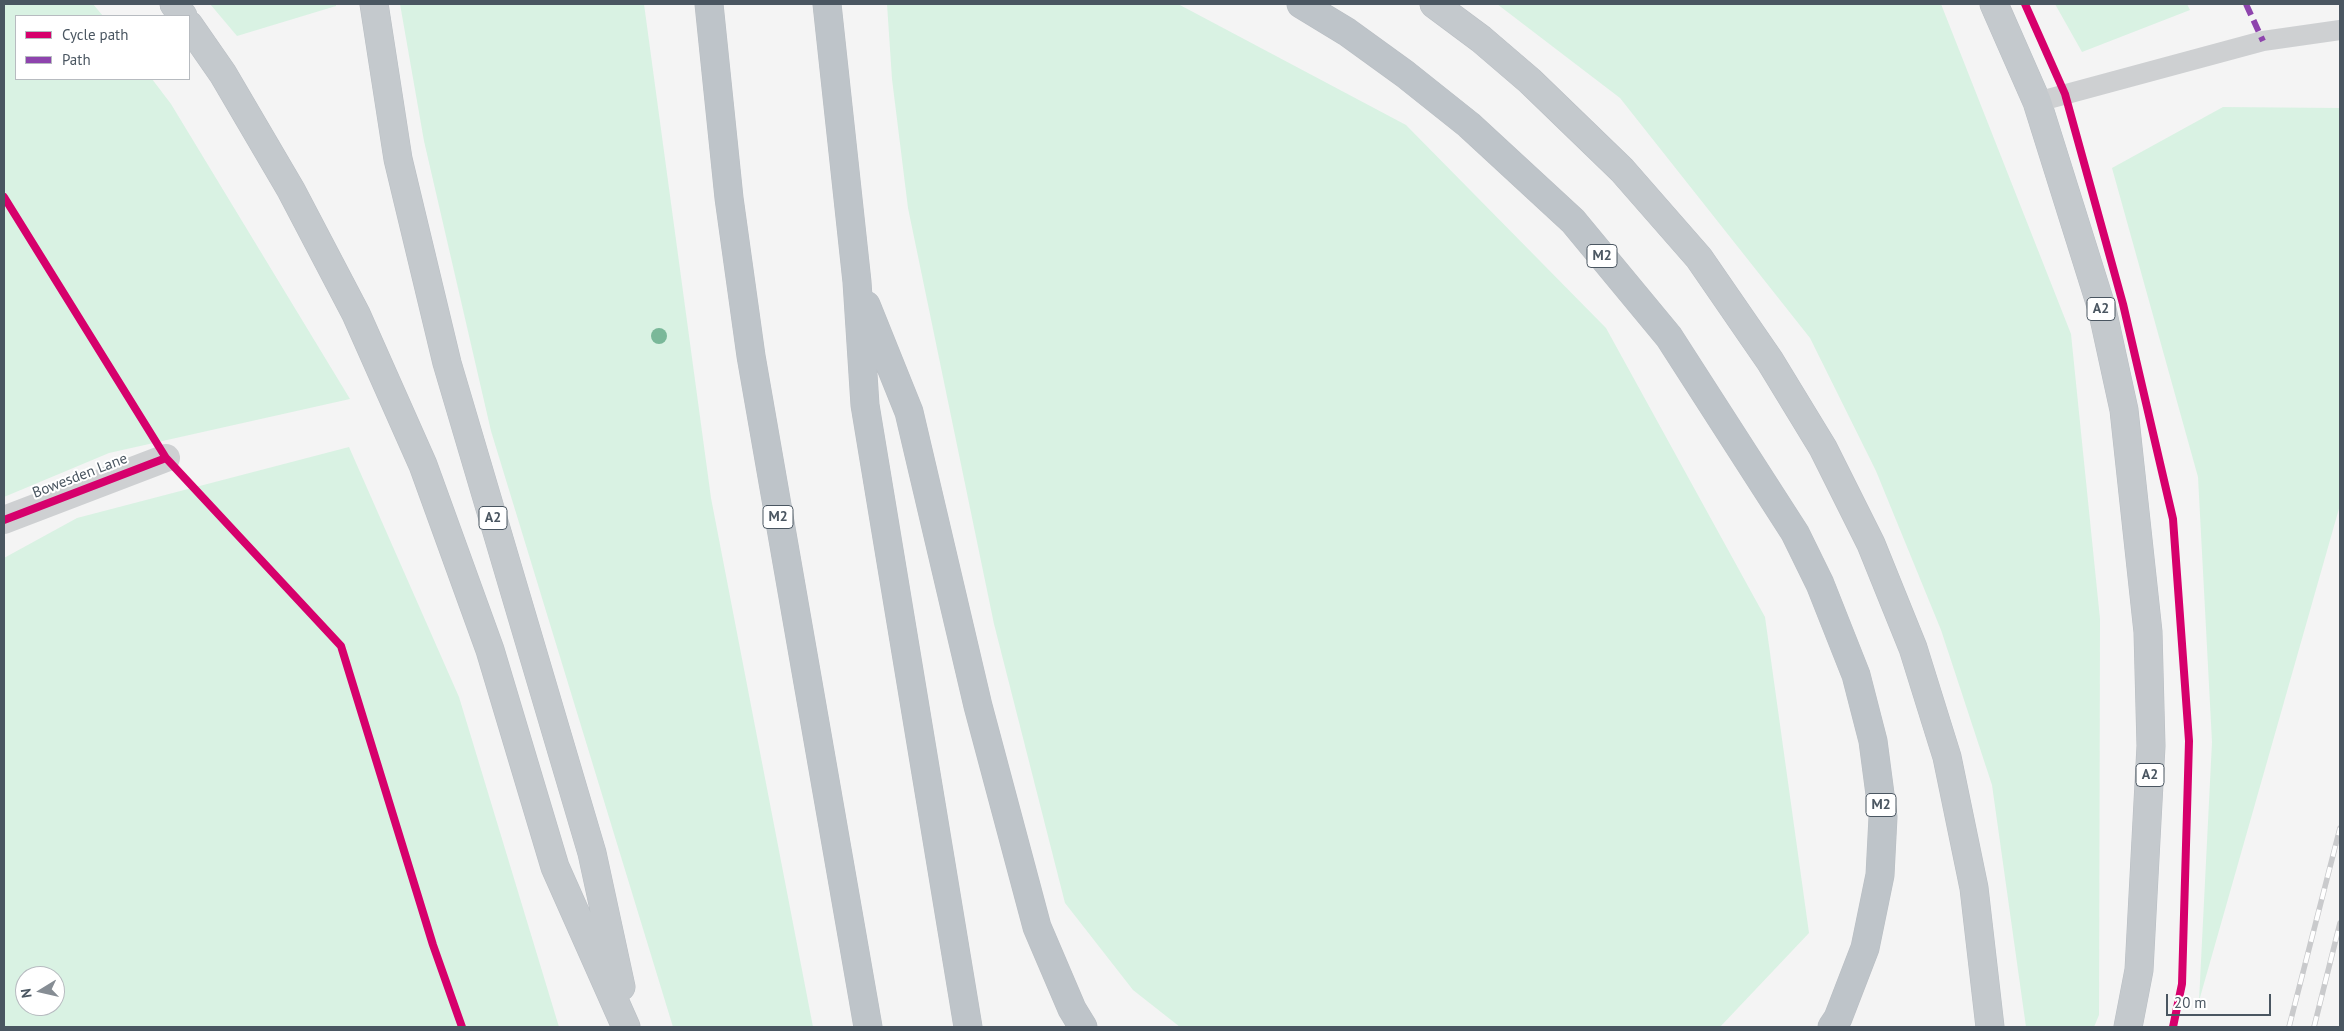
<!DOCTYPE html>
<html>
<head>
<meta charset="utf-8">
<style>
  body { margin:0 }
  #map { position:relative; width:2344px; height:1031px; overflow:hidden; background:#f4f4f4; font-family:"PT Sans",sans-serif }
  canvas { display:block }
  .frame { position:absolute; inset:0; border:5px solid #4a5661; pointer-events:none }
  .legend { position:absolute; left:15px; top:15px; width:175px; height:65px; box-sizing:border-box; background:#fff; border:1px solid #b7bbc0; margin:0; padding:6px 9px; list-style:none; font-size:15px; color:#4a5661 }
  .legend li { display:flex; align-items:center; gap:10px; height:25px }
  .legend b { width:25px; border:1px solid #b7bbc0 }
  .north { position:absolute; left:15px; top:966px; width:50px; height:50px; box-sizing:border-box; background:#fff; border:1px solid #b7bbc0; border-radius:50%; rotate:261deg; font-size:14px; font-weight:700; line-height:20px; text-align:center; color:#4a5661 }
  .north::after { content:''; display:block; margin:auto; width:18px; height:22px; background:#868d94; clip-path:polygon(50% 0,100% 100%,50% 72%,0 100%) }
  .scale { position:absolute; left:2166px; top:994px; width:105px; height:22px; box-sizing:border-box; border:2px solid #4a5661; border-top:0; padding-left:6px; font-size:15px; line-height:18px; white-space:nowrap; color:#4a5661; -webkit-text-stroke:4px #fff; paint-order:stroke }
</style>
</head>
<body>
<div id="map">
<canvas width="2344" height="1031"></canvas>
<div class="frame"></div>
<ul class="legend">
<li><b style="height:6px;background:#d6006c"></b>Cycle path</li>
<li><b style="height:6px;background:#8e44ad"></b>Path</li>
</ul>
<div class="north">N</div>
<div class="scale">20 m</div>
</div>
<script>
const g = document.querySelector('canvas').getContext('2d');
g.lineJoin = 'round';
function paint(path, color) { g.fillStyle = color; g.fill(path, 'evenodd'); }
const poly = rows => new Path2D(rows.map(r => 'M' + r).join(''));
function strokePath(path, color, width, dash) { g.strokeStyle = color; g.lineWidth = width; g.lineCap = dash ? 'butt' : 'round'; g.setLineDash(dash || []); g.stroke(path); }
function write(font, color, halo, rows, align = 'center') {
  g.font = font + ' "PT Sans",sans-serif'; g.lineWidth = 4; g.setLineDash([]); g.textBaseline = 'middle'; g.strokeStyle = halo; g.fillStyle = color; for (const [text, x, y, turn = 0] of rows) {
    g.save(); g.translate(x, y); g.rotate((+turn || 0) * Math.PI / 180); g.textAlign = isNaN(turn) ? turn : align; if (halo) g.strokeText(text, 0, 0); g.fillText(text, 0, 0); g.restore();
  }
}
const green = poly([
  [4,4,93,4,103,16,16,16,16,79,152,79,171,104,350,399,109,453,4,497],
  [210,4,336,4,336,6,237,36],
  [400,4,644,4,711,498,813,1027,673,1027,491,431,424,141],
  [887,4,1178,4,1406,125,1606,328,1765,617,1809,933,1720,1027,1180,1027,1133,990,1065,903,994,624,908,208,892,79],
  [1497,4,1941,4,2071,334,2100,619,2099,1015,2094,1027,2026,1027,1992,785,1941,630,1876,471,1810,338,1620,98],
  [2055,4,2187,4,2190,10,2082,52],
  [2223,107,2340,108,2340,505,2199,1001,2212,742,2198,477,2112,168],
  [349,447,459,697,559,1027,4,1027,4,558,77,518],
  [25,976,55,976,55,1006,25,1006]
]);
const service = poly([
  [2037,102,2263,41,2340,30]
]);
const minor = poly([
  [4,520,166,458]
]);
const trunk = poly([
  [174,4,183,16],
  [374,4,398,159,447,363,592,853,621,987],
  [1434,4,1481,39,1530,81,1622,170,1699,258,1770,361,1823,448,1871,544,1913,648,1947,757,1974,888,1990,1027],
  [1994,4,2037,102,2102,309,2124,410,2148,632,2151,746,2139,970,2128,1027],
  [189,25,223,74,291,190,356,314,423,465,490,650,555,867,626,1027]
]);
const motorway = poly([
  [709,4,729,198,751,356,868,1027],
  [827,4,857,282,865,405,968,1027],
  [1301,4,1347,32,1405,74,1469,125,1573,221,1669,337,1795,533,1820,584,1856,675,1873,741,1883,817,1880,875,1865,948,1838,1018,1832,1027],
  [866,305,909,412,978,706,1037,927,1072,1009,1083,1027]
]);
const rail = poly([
  [2289,1027,2340,828],
  [2314,1027,2340,923]
]);
const quiet = poly([
  [2246,4,2263,41]
]);
const cycleway = poly([
  [2025,4,2065,94,2123,304,2173,519,2189,741,2182,984,2173,1027],
  [4,197,166,458,341,646,433,945,462,1027],
  [4,520,166,458]
]);
const trees = [
  [659,336]
];
const shields = [
  [1602,256,30],
  [2101,309,28],
  [778,517,30],
  [493,518,28],
  [2150,775,28],
  [1881,805,30]
];
const shieldNames = [
  ["M2",1602,256],
  ["A2",2101,309],
  ["M2",778,517],
  ["A2",493,518],
  ["A2",2150,775],
  ["M2",1881,805]
];
const streetNames = [
  ["Bowesden Lane",80,476,-21]
];
paint(green, '#d9f2e3');
strokePath(trunk, '#b9bec3', 29);
strokePath(motorway, '#b9bec3', 29);
strokePath(service, '#ced0d2', 20);
strokePath(minor, '#ced0d2', 28);
strokePath(trunk, '#c4c9cd', 28);
strokePath(motorway, '#bec4c9', 28);
strokePath(rail, '#c9cacc', 5.5);
strokePath(rail, '#fff', 4, [11]);
strokePath(quiet, '#8e44ad', 6, [12, 6]);
strokePath(cycleway, '#d6006c', 8);
g.fillStyle = '#7ab899';
for (const [x, y] of trees) { g.beginPath(); g.arc(x, y, 8, 0, 2 * Math.PI); g.fill(); }
for (const [x, y, w] of shields) { const box = new Path2D(); box.roundRect(x - w / 2, y - 11.5, w, 23, 4); g.fillStyle = '#fff'; g.fill(box); strokePath(box, '#4a5661', 1); }
write('bold 14px', '#4a5661', null, shieldNames);
write('15px', '#4a5661', '#fff', streetNames);
</script>
</body>
</html>
